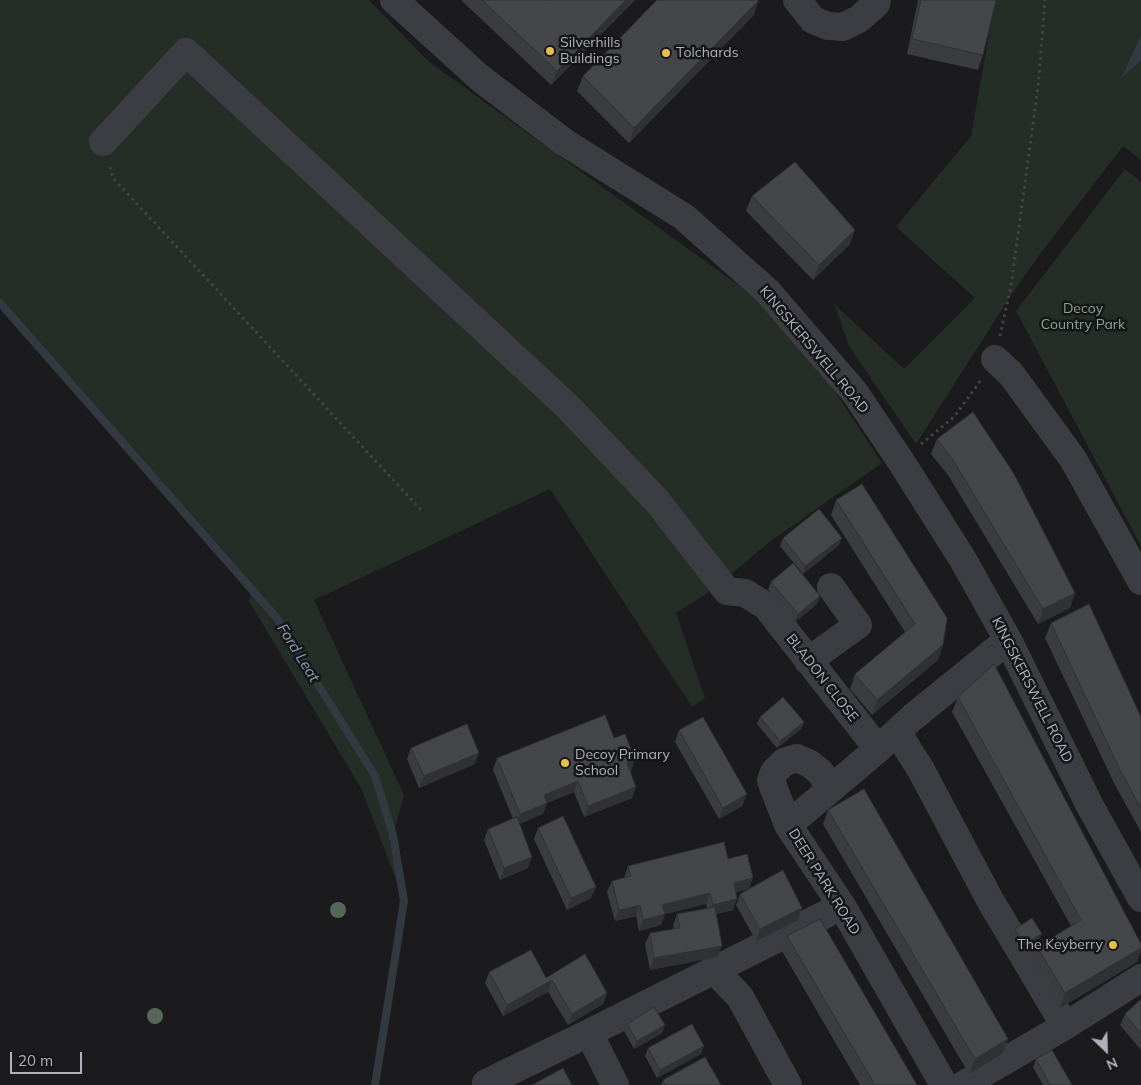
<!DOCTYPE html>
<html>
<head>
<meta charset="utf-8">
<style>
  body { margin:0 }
  #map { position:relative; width:1141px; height:1085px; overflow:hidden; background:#1b1b1d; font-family:Mulish,sans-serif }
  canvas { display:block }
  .north { position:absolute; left:1081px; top:1025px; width:50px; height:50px; -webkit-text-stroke:4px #161618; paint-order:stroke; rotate:156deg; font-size:14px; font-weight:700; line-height:20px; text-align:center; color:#afb1bb }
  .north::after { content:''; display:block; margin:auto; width:18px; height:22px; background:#afb1bb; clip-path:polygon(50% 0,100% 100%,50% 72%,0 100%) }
  .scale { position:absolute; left:10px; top:1052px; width:72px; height:22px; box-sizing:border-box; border:2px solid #afb1bb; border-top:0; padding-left:6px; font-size:15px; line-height:18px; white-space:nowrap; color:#afb1bb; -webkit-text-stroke:4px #161618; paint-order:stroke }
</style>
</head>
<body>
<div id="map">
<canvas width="1141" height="1085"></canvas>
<div class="north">N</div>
<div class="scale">20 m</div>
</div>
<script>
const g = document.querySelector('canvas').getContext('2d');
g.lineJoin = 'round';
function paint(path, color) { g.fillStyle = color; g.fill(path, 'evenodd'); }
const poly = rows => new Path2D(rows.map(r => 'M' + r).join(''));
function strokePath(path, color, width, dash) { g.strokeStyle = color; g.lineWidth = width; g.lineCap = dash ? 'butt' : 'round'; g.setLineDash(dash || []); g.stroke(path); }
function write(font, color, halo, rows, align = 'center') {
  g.font = font + ' Mulish,sans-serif'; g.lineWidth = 5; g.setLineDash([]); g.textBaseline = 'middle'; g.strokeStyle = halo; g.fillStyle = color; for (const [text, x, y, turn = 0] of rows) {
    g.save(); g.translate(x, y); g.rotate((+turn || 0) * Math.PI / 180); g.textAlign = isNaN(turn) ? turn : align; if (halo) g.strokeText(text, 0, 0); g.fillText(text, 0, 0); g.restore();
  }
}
const green = poly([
  [0,0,369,0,428,61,752,295,826,378,882,463,768,543,711,591,676,613,705,698,692,707,550,489,314,600,404,795,393,835,404,901,362,790,249,601,252,589,0,303],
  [995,0,1141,0,1141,35,1122,76,1141,61,1141,160,1123,146,1037,258,1008,300,916,444,849,346,834,304,904,369,975,298,896,227,971,136],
  [1125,169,1141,182,1141,546,1016,311]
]);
const water = poly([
  [1141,35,1141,61,1121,78]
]);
const stream = poly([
  [0,303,276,617,375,776,393,835,404,901,375,1085]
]);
const path = poly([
  [110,167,113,178,422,511],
  [1000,336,1011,286,1038,87,1045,0],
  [921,444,954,417,981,380]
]);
const minor = poly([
  [394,0,480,78,564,142,684,217,768,292,855,393,900,460,962,558,1008,640,1090,806,1141,898],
  [797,0,813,20,828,26,843,27,859,19,876,4,877,0],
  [103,142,186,52,567,406,657,501,727,591,745,593,766,606,878,749],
  [995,359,1011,374,1073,459,1141,581],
  [808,661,858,625,831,587],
  [897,732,921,770,990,900,1065,1026],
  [831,788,820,772,810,764,797,758,784,762,774,772,771,781,788,825,842,906,944,1085],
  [788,825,878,749,913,717,1008,640],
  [714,970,740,997,788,1085],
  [589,1033,842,906],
  [486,1083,589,1033,615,1085],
  [963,1085,1065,1026,1141,978]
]);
const trees = [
  [338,910],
  [155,1016]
];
const wall = poly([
  [461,0,547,0,548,1,549,0,635,0,551,85],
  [918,0,996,0,983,55,978,70,907,54],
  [754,15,629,143,577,91,583,76],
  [752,196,850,244,813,280,746,211],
  [937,439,1075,593,1070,608,1038,624,948,475,931,454],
  [836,500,938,660,872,715,850,689,855,674,905,632,831,515],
  [783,538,839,545,803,574,780,546],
  [771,582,820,596,817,604,795,622,768,589],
  [1051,623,1141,717,1141,832,1115,785,1045,638],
  [958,697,1141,944,1141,951,1137,962,1060,1008,1032,962,1037,947,1071,926,952,712],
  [760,717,804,722,801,729,777,748,757,724],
  [679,730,747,794,742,806,719,819,675,742],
  [614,738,635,760,631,771,630,772,632,798,584,817,574,792,547,803,543,814,519,824,528,868,500,880,484,840,488,829,513,819,493,770,497,758],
  [411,748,475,764,419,788,407,759],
  [828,810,1003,1053,969,1074,823,824],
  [538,828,591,898,567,910,534,839],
  [628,866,736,892,733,910,716,914,722,946,717,957,650,970,645,944,650,933,674,929,673,926,677,914,707,909,706,904,665,914,661,925,639,931,636,916,615,921,607,892,612,881,624,878],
  [740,894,802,908,798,920,756,941,736,905],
  [1015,929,1040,938,1023,948,1013,933],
  [787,936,917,1085,860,1085,782,951],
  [489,972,546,978,607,993,603,1004,568,1025,548,992,503,1016,485,983],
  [1141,1001,1141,1050,1120,1025,1125,1014],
  [627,1024,665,1025,662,1033,634,1049,624,1031],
  [648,1048,701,1054,657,1078,645,1056],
  [1036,1059,1072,1085,1043,1085,1033,1067],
  [663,1080,721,1085,661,1085]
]);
const shadedWall = poly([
  [626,0,635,0,551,85,557,71],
  [759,0,754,15,629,143,634,128],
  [855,230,850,244,813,280,819,265],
  [842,538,839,545,803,574,805,566],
  [1075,593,1070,608,1038,624,1043,609],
  [820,596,817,604,795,622,798,614],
  [943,645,938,660,872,715,877,700],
  [804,722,801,729,777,748,780,741],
  [479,753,475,764,419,788,424,776],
  [635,760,631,771,623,774,627,763],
  [578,781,574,792,547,803,543,814,515,826,520,814,544,795],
  [636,787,632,798,584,817,588,806],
  [747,794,742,806,719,819,723,808],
  [532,857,528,868,500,880,504,868],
  [753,878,749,889,729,894,734,883],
  [596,887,591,898,567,910,571,898],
  [710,893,706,904,665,914,661,925,639,931,643,920,662,905],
  [737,899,733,910,709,916,713,905],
  [640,905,636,916,615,921,619,910],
  [802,908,798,920,756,941,760,929],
  [1042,934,1040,938,1023,948,1024,944],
  [722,946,717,957,650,970,654,958],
  [1141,948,1141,951,1137,962,1060,1008,1065,993],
  [552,980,548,992,503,1016,507,1005],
  [607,993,603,1004,568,1025,572,1014],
  [665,1025,662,1033,634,1049,637,1041],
  [1008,1039,1003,1053,969,1074,975,1059],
  [704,1046,701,1054,657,1078,660,1070]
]);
const building = poly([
  [482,0,547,0,548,1,549,0,626,0,557,71,482,0],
  [657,0,759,0,634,128,583,76,657,0],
  [921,0,996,0,983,55,912,39,921,0],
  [795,162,855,230,819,265,752,196,795,162],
  [973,412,1014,474,1075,593,1043,609,953,460,937,439,973,412],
  [862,484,947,618,943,645,877,700,855,674,915,624,836,500,862,484],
  [819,509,842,538,805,566,783,538,819,509],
  [793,563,820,596,798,614,771,582,793,563],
  [1089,604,1141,717,1141,808,1120,770,1051,623,1089,604],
  [994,664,1141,944,1141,948,1065,993,1037,947,1081,920,958,697,994,664],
  [783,697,804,722,780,741,760,717,783,697],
  [605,715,614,738,625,734,635,760,627,763,636,787,588,806,578,781,544,795,547,803,520,814,497,758,605,715],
  [703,717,747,794,723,808,679,730,703,717],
  [467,724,479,753,424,776,411,748,467,724],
  [864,789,1008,1039,975,1059,828,810,864,789],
  [563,816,596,887,571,898,538,828,563,816],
  [517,817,532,857,504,868,488,829,517,817],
  [724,842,728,859,747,854,753,878,734,883,737,899,713,905,710,893,662,905,665,914,643,920,640,905,619,910,612,881,631,876,628,866,724,842],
  [783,870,802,908,760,929,740,894,783,870],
  [715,907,722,946,654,958,650,933,680,928,677,914,715,907],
  [1032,918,1042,934,1024,944,1015,929,1032,918],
  [820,919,917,1085,875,1085,787,936,820,919],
  [531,950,546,978,585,954,607,993,572,1014,552,980,507,1005,489,972,531,950],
  [1140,1000,1141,1001,1141,1034,1125,1014,1140,1000],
  [654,1007,665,1025,637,1041,627,1024,654,1007],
  [692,1024,704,1046,660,1070,648,1048,692,1024],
  [1052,1050,1072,1085,1050,1085,1036,1059,1052,1050],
  [705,1057,721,1085,665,1085,663,1080,705,1057],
  [563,1068,572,1085,532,1085,563,1068]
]);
const markers = [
  [550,51,5,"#e5bf4b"],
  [666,53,5,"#e5bf4b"],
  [565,763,5,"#e5bf4b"],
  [1113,945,5,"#e5bf4b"]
];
const poiNames = [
  ["Silverhills",560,43],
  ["Buildings",560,59],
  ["Tolchards",676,53],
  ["Decoy Primary",575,755],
  ["School",575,771],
  ["The Keyberry",1103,945,"right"]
];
const parkNames = [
  ["Decoy",1083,309],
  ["Country Park",1083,325]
];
const streetNames = [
  ["KINGSKERSWELL ROAD",814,350,50],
  ["BLADON CLOSE",822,678,52],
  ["KINGSKERSWELL ROAD",1032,690,63],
  ["DEER PARK ROAD",824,882,58]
];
const waterNames = [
  ["Ford Leat",298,653,58]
];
paint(green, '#252d27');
paint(water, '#323941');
strokePath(stream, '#323941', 8);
strokePath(path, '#424449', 3, [2.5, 4]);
strokePath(minor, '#3c3d42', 28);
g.fillStyle = '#56675a';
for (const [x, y] of trees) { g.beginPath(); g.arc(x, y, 8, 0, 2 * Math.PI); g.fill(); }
paint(wall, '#3b3c40');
paint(shadedWall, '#303134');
paint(building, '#45464a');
strokePath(building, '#303134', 1);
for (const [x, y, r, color] of markers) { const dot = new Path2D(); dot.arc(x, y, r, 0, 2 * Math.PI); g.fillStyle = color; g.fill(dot); strokePath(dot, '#161618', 2); }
write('14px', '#afb1bb', '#161618', poiNames, 'left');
write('14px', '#87a58c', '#161618', parkNames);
write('14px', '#afb1bb', '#161618', streetNames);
write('italic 15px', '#899cb3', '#161618', waterNames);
</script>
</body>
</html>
